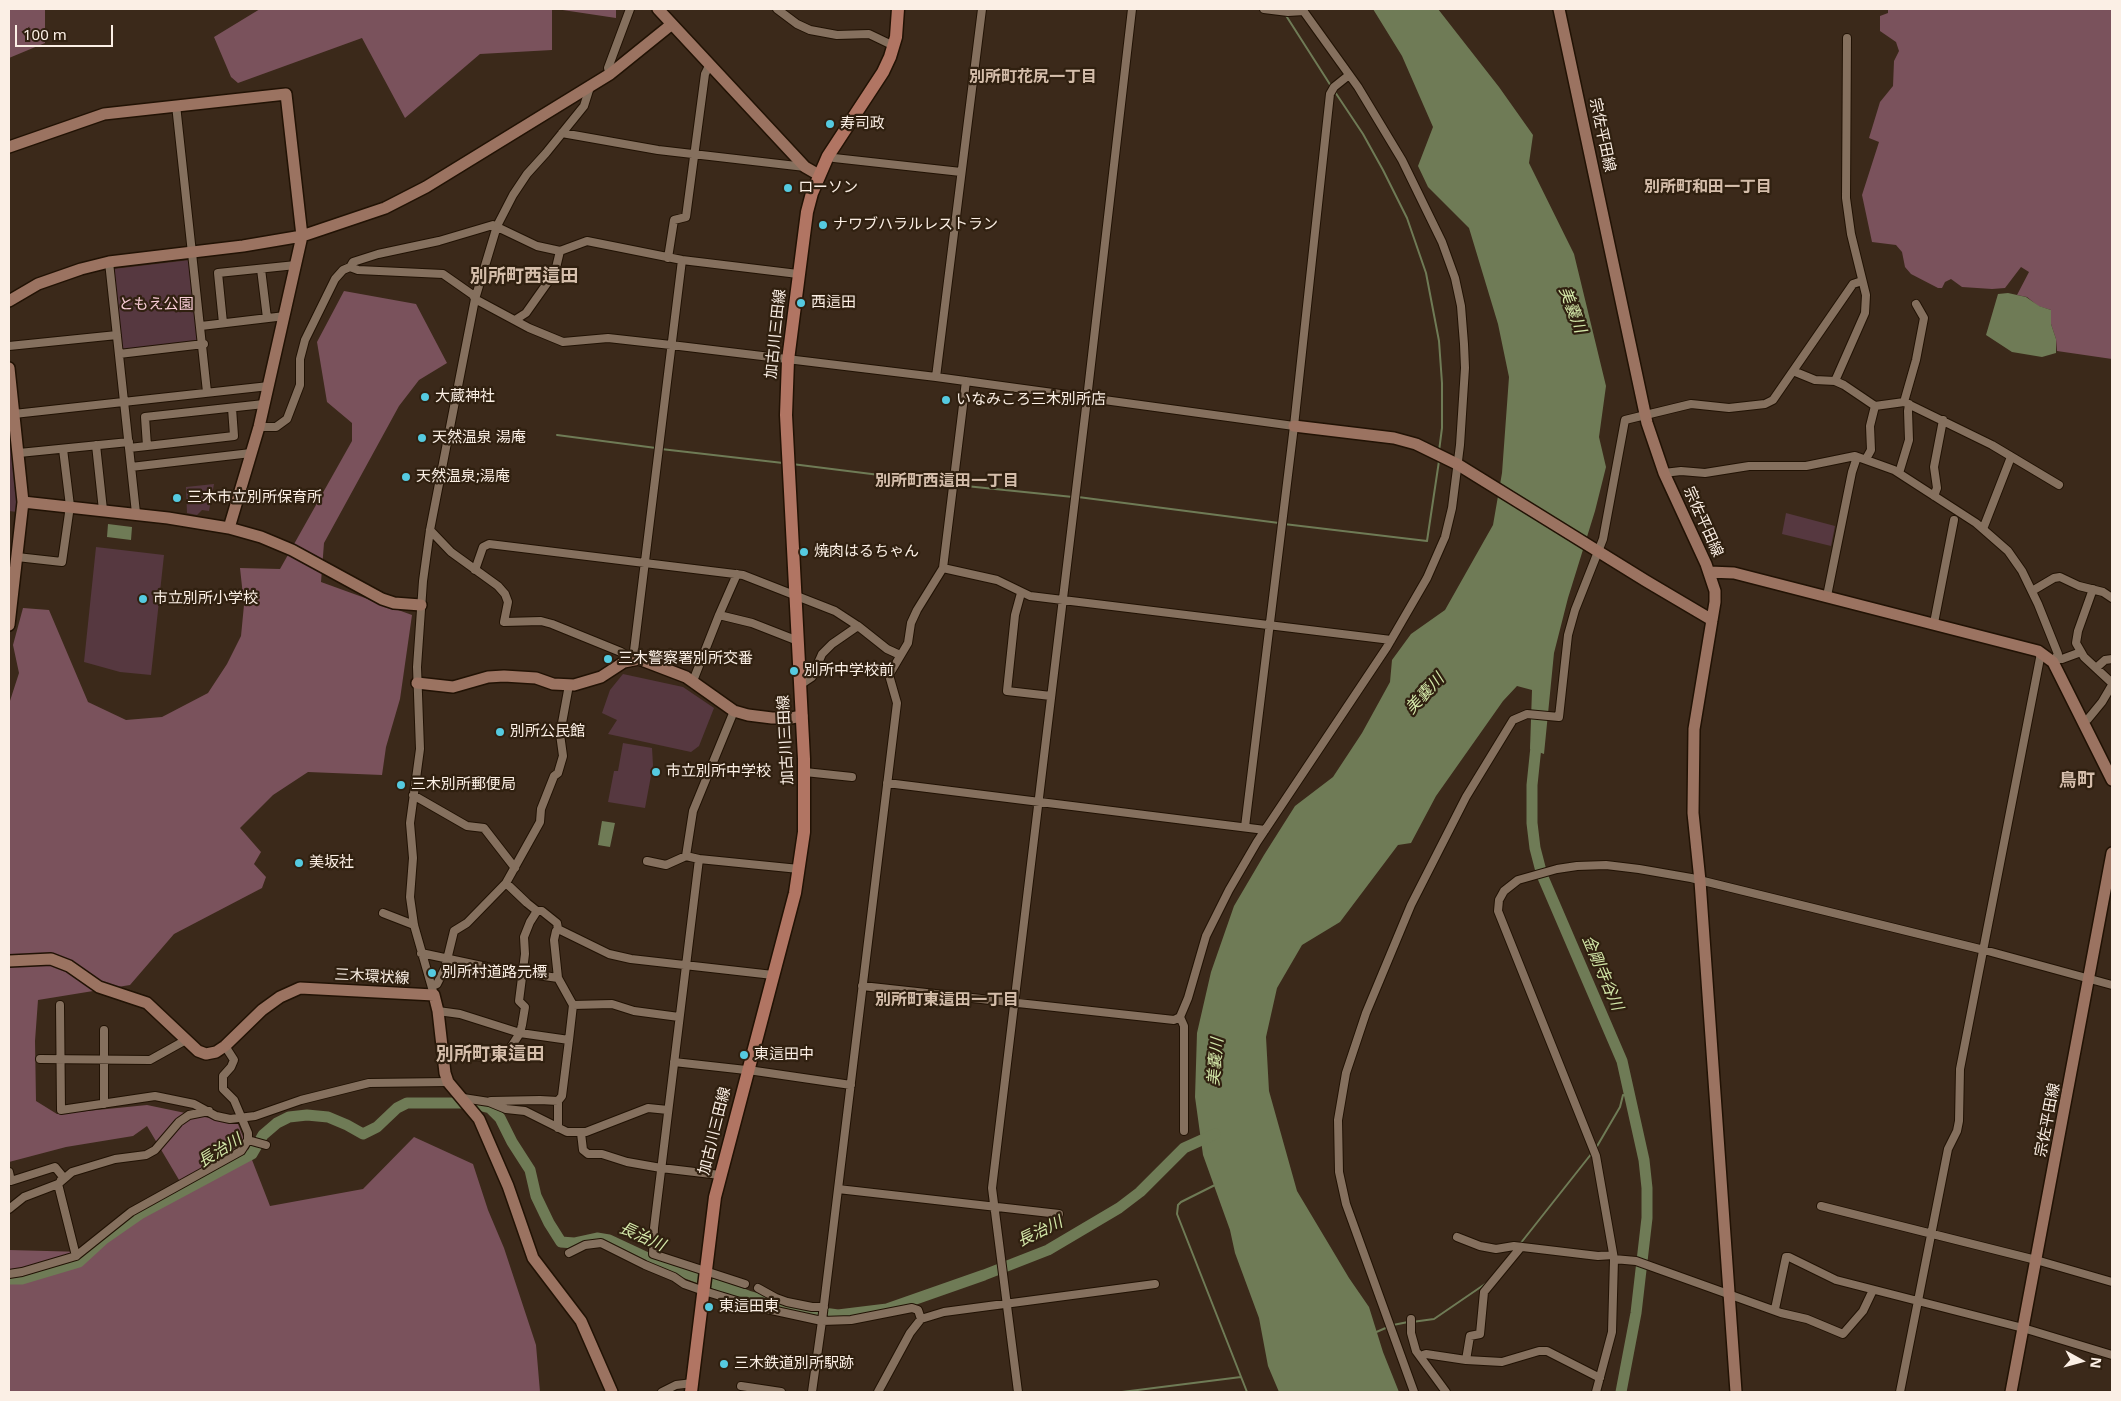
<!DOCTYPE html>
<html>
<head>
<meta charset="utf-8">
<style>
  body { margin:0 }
  #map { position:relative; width:2121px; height:1401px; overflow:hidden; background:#3b291a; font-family:"Noto Sans",sans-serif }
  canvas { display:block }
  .frame { position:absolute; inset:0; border:10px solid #fbefe5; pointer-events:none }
  .north { position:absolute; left:2056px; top:1336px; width:50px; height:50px; -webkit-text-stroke:4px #302010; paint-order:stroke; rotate:97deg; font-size:14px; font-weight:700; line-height:20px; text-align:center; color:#fbefe5 }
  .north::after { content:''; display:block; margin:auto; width:18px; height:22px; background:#fbefe5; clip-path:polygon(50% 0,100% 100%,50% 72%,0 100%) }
  .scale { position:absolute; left:15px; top:25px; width:98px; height:22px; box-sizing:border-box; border:2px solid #fbefe5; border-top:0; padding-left:6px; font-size:15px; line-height:18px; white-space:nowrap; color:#fbefe5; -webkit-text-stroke:4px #302010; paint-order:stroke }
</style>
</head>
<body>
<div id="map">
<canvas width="2121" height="1401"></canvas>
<div class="frame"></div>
<div class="north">N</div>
<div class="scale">100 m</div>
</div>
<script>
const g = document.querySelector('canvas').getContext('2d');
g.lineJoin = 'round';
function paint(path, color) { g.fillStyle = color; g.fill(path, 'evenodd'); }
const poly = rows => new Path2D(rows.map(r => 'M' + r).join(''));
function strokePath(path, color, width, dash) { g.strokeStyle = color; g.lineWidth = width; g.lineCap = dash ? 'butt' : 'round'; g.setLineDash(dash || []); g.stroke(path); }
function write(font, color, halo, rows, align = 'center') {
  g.font = font + ' "Noto Sans","Noto Sans JP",sans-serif'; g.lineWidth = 4.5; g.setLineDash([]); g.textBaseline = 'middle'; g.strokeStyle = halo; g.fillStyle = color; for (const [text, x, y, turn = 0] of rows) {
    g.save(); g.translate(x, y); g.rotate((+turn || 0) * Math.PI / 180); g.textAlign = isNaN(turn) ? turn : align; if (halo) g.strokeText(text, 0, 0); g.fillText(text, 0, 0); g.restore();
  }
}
const green = poly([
  [190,260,198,341,122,351,113,269],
  [9,427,17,500,17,512,9,511],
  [214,484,209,511,202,510,197,515,187,513,186,487],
  [1786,513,1835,526,1831,546,1782,534],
  [96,547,164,555,151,675,120,672,84,662],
  [623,674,683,687,714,708,699,746,691,752,608,734,617,720,602,713,610,690],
  [623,743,652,748,653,765,645,808,608,802,614,771,618,771]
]);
const forest = poly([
  [9,9,45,9,45,43,9,58],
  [260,9,552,9,552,50,480,54,405,118,362,38,238,83,231,77,214,37],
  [556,9,616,9,616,18],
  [1888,9,2112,9,2112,359,2057,351,2056,339,2051,324,2051,310,2038,306,2027,297,2017,295,2029,272,2021,267,2005,288,1992,289,1962,287,1951,279,1945,282,1942,288,1938,288,1911,274,1905,267,1902,252,1896,245,1872,242,1862,195,1879,142,1869,138,1880,102,1893,86,1894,61,1899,51,1896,42,1880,31,1880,16,1888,13],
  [344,291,416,304,447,363,419,380,399,406,324,543,321,582,412,615,400,699,386,747,382,775,308,772,273,795,240,828,261,852,254,864,266,877,262,888,174,934,130,985,38,1000,35,1041,36,1101,57,1114,147,1105,238,1124,270,1206,363,1189,414,1137,473,1164,488,1210,504,1248,536,1345,540,1392,9,1392,9,1250,85,1252,105,1243,182,1185,147,1126,133,1136,66,1147,9,1162,9,704,19,673,13,645,23,608,49,610,88,702,126,720,162,717,208,693,227,664,241,636,244,605,240,568,280,569,352,441,352,423,327,402,317,342]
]);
const water = poly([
  [1373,9,1438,9,1499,87,1533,135,1529,163,1574,254,1606,386,1599,437,1606,467,1595,511,1568,598,1554,653,1544,754,1530,749,1532,690,1517,686,1503,701,1436,796,1411,843,1398,845,1340,922,1302,945,1277,988,1266,1037,1269,1091,1297,1191,1349,1278,1369,1307,1383,1352,1399,1392,1279,1392,1268,1366,1259,1318,1235,1253,1230,1230,1203,1155,1195,1097,1197,1033,1211,972,1234,906,1264,855,1295,806,1333,777,1362,733,1390,682,1392,660,1411,634,1445,610,1493,525,1502,473,1509,377,1498,324,1469,228,1428,187,1418,166,1433,127,1402,56],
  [2008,293,2026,297,2039,306,2051,310,2051,324,2056,339,2056,353,2042,357,2012,352,1986,335,1998,294],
  [108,524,132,527,131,540,107,537],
  [602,821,615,823,610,847,598,845]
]);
const stream = poly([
  [1285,14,1331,86],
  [1335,92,1363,134,1383,170,1407,218,1426,273,1439,341,1442,383,1442,428,1439,451],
  [557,435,656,448],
  [661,449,783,463],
  [792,464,951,484],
  [956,485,1073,497],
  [1078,497,1279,523],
  [1284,524,1427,541,1439,461],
  [1596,1148,1620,1107,1623,1095,1631,1096],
  [1215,1185,1181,1202,1178,1205,1177,1214,1247,1392],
  [1520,1244,1592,1153],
  [1412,1322,1434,1319,1488,1282],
  [1393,1325,1408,1322],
  [1374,1333,1388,1327],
  [1122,1392,1241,1377]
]);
const river = poly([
  [1537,737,1532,785,1532,823,1535,848,1542,875,1622,1061,1644,1160,1647,1188,1647,1218,1636,1313,1621,1392],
  [9,1279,22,1279,79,1262,104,1239,140,1214,252,1154,263,1135,277,1123,289,1117,307,1115,328,1117,347,1125,363,1134,377,1127,397,1108,407,1103,471,1103,490,1108,500,1118,512,1142,530,1170,536,1196,549,1223,561,1242,574,1243,597,1238,609,1240,654,1261,748,1296,794,1309,838,1315,887,1309,984,1275,1048,1250,1119,1208,1140,1192,1184,1148,1215,1134]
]);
const street = poly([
  [777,9,797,24,810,30,837,35,869,34,894,46],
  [1264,9,1288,12,1304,11],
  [610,74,608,68,630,9],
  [176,105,207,392],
  [562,133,658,150,805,167],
  [828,156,834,158,961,172],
  [668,258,674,220,686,217,705,74,710,64],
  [109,262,136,513],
  [350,267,353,262,378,254,439,241,493,225,537,246,560,251,587,241,682,260,798,274],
  [261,269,267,318],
  [515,320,526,313,555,272,560,251],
  [223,323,218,273,296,265],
  [201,326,285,316],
  [9,346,117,335],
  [119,354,204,344],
  [1793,371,1815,380,1835,381,1844,385,1875,406,1904,402,1992,445,2059,485],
  [936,377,982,9],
  [1835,381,1865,313,1866,295,1851,234,1846,198,1847,38],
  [1904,402,1916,360,1924,318,1916,304],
  [14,414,269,386],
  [259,427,276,427,287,419,300,385,300,359,305,340,335,279,343,270,350,267,358,270,443,274,473,295,475,299,529,328,563,342,608,338,671,345,936,377,1294,426],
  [96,445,103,510],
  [147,446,234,436,232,408],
  [129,448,147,446,145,417,264,404],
  [19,453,129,442],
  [1866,459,1871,450,1870,426,1875,406],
  [131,467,251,453],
  [1664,473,1681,471,1705,473,1749,466,1806,466,1855,456,1894,470,1976,523,2008,551,2022,571,2038,604,2058,654,2053,662],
  [1899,473,1909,440,1908,411,1909,404],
  [1934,496,1937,488,1934,467,1943,420],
  [1983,529,2011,457],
  [430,530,451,552,498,586,505,594,508,602,504,622,541,621,552,624,621,652,633,659,682,260],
  [17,557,62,562,70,506,63,449],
  [943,568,997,580,1030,596,1391,640],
  [475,570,483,547,489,544,743,575,835,611,858,626,887,649,900,655],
  [2093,589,2078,631,2076,643,2084,657,2112,683],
  [2032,591,2054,578,2060,577,2079,586,2103,592,2112,598],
  [1021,593,1015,615,1007,691,1051,696],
  [1827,596,1852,472,1857,457],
  [719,615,752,623,798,641],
  [1934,623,1954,520],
  [2056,659,2062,659,2081,652],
  [2096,668,2105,660,2112,659],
  [693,681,719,615,737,574],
  [800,685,812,677,822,654,832,644,858,626],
  [734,711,693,811,686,856,699,859,654,1228,653,1254,745,1284],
  [2083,721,2088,719,2102,702,2112,685],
  [805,772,852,777],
  [887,783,1265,830],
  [413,795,467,826,484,828,515,868],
  [1245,827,1294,426,1330,94,1334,87,1349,75],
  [699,859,799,869],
  [647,861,666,865,686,856],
  [506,883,527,903,537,911,542,911,557,923,558,929,609,954,631,959,773,975],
  [383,913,414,925],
  [421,953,496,969,558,978],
  [432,986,437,984,445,968,454,931,467,923,506,883,540,822,541,809,554,776,558,773,563,756,560,734,569,685],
  [862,986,1174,1020,1180,1017,1188,998,1206,936,1229,890,1257,842,1387,647,1427,578,1445,537,1452,508,1460,445,1465,368,1464,344,1461,306,1455,278,1442,242,1402,160,1358,87,1302,9],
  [434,995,414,925,410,897,413,858,410,823,420,749,417,667,423,581,430,530,475,299,497,226,513,195,527,174,546,153,584,106,590,87],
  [60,1005,61,1110,155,1096,194,1104,216,1116,230,1119,255,1116,301,1100,369,1083,448,1082],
  [573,1005,612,1004,634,1011,679,1017],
  [438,1011,460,1014,520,1033,569,1040,573,1005,558,978,554,940,556,931,558,929],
  [1180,1017,1184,1026,1184,1131],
  [104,1030,104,1104],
  [444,1054,504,1058,520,1033,522,1025,525,1007,519,1001,525,954,524,937,530,922,537,911],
  [40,1059,150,1060,186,1040],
  [674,1062,755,1071,851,1085],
  [463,1098,489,1102,506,1109,525,1111,567,1132,586,1132,648,1108,668,1110],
  [491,1101,540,1100,558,1101],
  [558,1128,558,1101,562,1096,569,1040],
  [581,1133,583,1150,588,1154,602,1154,627,1162,661,1168,720,1175],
  [248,1140,266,1145],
  [9,1172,11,1181,55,1167,64,1178,61,1180],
  [58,1184,76,1256],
  [838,1189,1059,1214],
  [1821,1206,2036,1260,2112,1282],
  [9,1209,24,1197,58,1184,72,1172,115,1159,146,1155,155,1150,179,1122,189,1115,209,1111],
  [1457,1237,1480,1246,1496,1249,1514,1246,1598,1256,1613,1255],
  [569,1253,585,1245,601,1243,645,1265,674,1277,684,1284,704,1291,753,1306,822,1321,851,1320,912,1308,918,1310,921,1319],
  [1614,1259,1636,1261,1781,1313,1807,1319,1843,1334,1863,1311,1873,1290],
  [9,1274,22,1272,76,1256,131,1212,241,1151,248,1140,248,1133,234,1100,223,1089,223,1076,231,1067,234,1060,225,1046],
  [758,1288,776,1298,787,1302,812,1307,824,1307],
  [1775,1309,1786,1257,1789,1257,1836,1280,2023,1328,2112,1355],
  [1411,1319,1411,1333,1416,1351,1446,1392],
  [1420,1356,1426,1354,1466,1360,1502,1362,1539,1351,1547,1351,1600,1378],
  [1466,1360,1470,1336,1480,1334,1484,1292,1521,1247],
  [741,1386,781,1392],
  [662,1392,676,1385,693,1383],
  [812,1392,822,1321,897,703,889,675,908,643,911,623,917,610,943,568,966,381],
  [878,1392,910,1333,921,1319,944,1312,1155,1284],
  [1018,1392,992,1188,1087,399,1132,9],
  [1414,1392,1346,1204,1339,1172,1338,1120,1346,1073,1366,1013,1411,905,1466,797,1513,720,1527,714,1559,717,1568,635,1575,610,1603,539,1625,420,1691,404,1729,408,1765,404,1773,400,1853,284,1862,281],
  [1596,1392,1612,1332,1614,1259,1596,1156,1498,911,1499,900,1504,891,1518,880,1557,869,1577,866,1606,865,1639,869,1691,878,1984,950,2112,985],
  [1900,1392,1948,1149,1957,1131,1959,1121,1960,1069,2041,653]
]);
const secondary = poly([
  [658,9,805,167,819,175],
  [1559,9,1647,423,1664,473,1706,564,1715,591,1715,602,1694,729,1693,813,1700,881,1736,1392],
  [9,147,104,114,286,94,302,236,259,427,229,528],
  [9,301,38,284,81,269,109,262,243,246,302,236,385,208,426,187,610,74,672,24],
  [9,368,23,502,9,625],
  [1294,426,1394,438,1416,444,1457,464,1646,581,1712,620],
  [23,502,168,518,229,528,261,537,292,550,382,599,394,603,421,605],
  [1709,572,1734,573,2038,651,2053,662,2112,780],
  [417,683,453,687,488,677,504,676,536,678,553,684,574,685,601,677,624,662,639,659,686,677,734,711,748,715,772,718,791,718,802,716],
  [9,961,51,959,69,966,99,987,147,1003,198,1051,206,1054,216,1052,225,1046,262,1010,280,997,300,988,434,995,438,1011,445,1073,448,1082,479,1119,508,1186,533,1258,581,1321,612,1392],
  [2011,1392,2112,853]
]);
const primary = poly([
  [691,1392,715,1197,795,893,804,832,804,759,786,415,788,360,807,212,812,193,828,156,883,72,890,57,896,37,898,9]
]);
const markers = [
  [830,124,5,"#55cae0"],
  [788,188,5,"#55cae0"],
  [823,225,5,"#55cae0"],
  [801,303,5,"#55cae0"],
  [425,397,5,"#55cae0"],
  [946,400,5,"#55cae0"],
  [422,438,5,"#55cae0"],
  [406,477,5,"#55cae0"],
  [177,498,5,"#55cae0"],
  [804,552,5,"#55cae0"],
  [143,599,5,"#55cae0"],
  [608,659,5,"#55cae0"],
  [794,671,5,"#55cae0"],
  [500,732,5,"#55cae0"],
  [656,772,5,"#55cae0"],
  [401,785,5,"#55cae0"],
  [299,863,5,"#55cae0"],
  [432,973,5,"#55cae0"],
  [744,1055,5,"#55cae0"],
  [709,1307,5,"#55cae0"],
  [724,1364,5,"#55cae0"]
];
const poiNames = [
  ["寿司政",840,124],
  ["ローソン",798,188],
  ["ナワブハラルレストラン",833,225],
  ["西這田",811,303],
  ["大蔵神社",435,397],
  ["いなみころ三木別所店",956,400],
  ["天然温泉 湯庵",432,438],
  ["天然温泉;湯庵",416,477],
  ["三木市立別所保育所",187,498],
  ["焼肉はるちゃん",814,552],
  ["市立別所小学校",153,599],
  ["三木警察署別所交番",618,659],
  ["別所中学校前",804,671],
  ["別所公民館",510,732],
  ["市立別所中学校",666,772],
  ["三木別所郵便局",411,785],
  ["美坂社",309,863],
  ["別所村道路元標",442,973],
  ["東這田中",754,1055],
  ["東這田東",719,1307],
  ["三木鉄道別所駅跡",734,1364]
];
const streetNames = [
  ["宗佐平田線",1602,135,78],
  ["加古川三田線",776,334,-84],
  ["宗佐平田線",1703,522,66],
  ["加古川三田線",786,740,-93],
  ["三木環状線",372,977,3],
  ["宗佐平田線",2048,1120,-79],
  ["加古川三田線",715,1131,-76]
];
const parkNames = [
  ["ともえ公園",156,305]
];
const neighbourhoodNames = [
  ["別所町花尻一丁目",1033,77],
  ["別所町和田一丁目",1708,187],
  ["別所町西這田一丁目",947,481],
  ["別所町東這田一丁目",947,1000]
];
const waterNames = [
  ["美嚢川",1572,310,69],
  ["美嚢川",1425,694,-47],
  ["金剛寺谷川",1602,973,67],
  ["美嚢川",1216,1062,-85],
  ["長治川",220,1151,-32],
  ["長治川",1040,1232,-26],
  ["長治川",642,1237,24]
];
const quarterNames = [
  ["別所町西這田",524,277],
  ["鳥町",2077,781],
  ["別所町東這田",490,1055]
];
paint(green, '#563840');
paint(forest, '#7a525c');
paint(water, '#6f7b56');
strokePath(stream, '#6f7b56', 2);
strokePath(river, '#6f7b56', 11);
strokePath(street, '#211204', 10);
strokePath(secondary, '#211204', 14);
strokePath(primary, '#211204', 15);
strokePath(street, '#85705e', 8);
strokePath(secondary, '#9b7361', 11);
strokePath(primary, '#b17563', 12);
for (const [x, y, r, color] of markers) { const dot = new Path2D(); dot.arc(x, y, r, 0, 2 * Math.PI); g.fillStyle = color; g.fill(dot); strokePath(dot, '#302010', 2); }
write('15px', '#fbefe5', '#302010', poiNames, 'left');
write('15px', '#fbefe5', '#302010', streetNames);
write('15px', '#f9cdd7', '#302010', parkNames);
write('bold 16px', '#d5beab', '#302010', neighbourhoodNames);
write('italic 16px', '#d4e8a9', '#302010', waterNames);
write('bold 18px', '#d5beab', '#302010', quarterNames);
</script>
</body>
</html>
